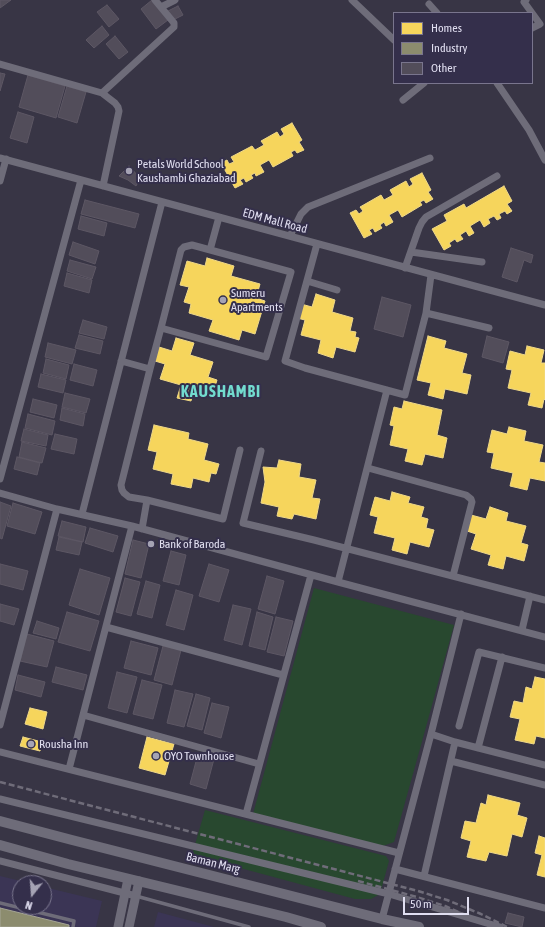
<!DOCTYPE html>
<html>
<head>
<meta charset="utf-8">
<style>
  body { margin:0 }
  #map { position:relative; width:545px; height:927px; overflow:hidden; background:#383545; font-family:"Asap Condensed",sans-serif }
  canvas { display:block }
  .legend { position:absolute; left:393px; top:12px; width:140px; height:72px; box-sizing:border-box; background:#342f4b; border:1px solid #79758d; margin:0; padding:5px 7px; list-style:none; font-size:12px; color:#e0def0 }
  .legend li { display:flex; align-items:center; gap:8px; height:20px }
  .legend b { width:20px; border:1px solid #79758d }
  .north { position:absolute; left:12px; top:875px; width:40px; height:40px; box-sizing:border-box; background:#342f4b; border:1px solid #79758d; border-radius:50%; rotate:197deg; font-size:11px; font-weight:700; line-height:16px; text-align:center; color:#e0def0 }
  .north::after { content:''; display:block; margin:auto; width:14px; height:18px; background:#a5a3b4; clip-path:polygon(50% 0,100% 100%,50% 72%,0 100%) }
  .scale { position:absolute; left:403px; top:897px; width:66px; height:18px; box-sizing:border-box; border:2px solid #e0def0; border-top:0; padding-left:5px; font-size:12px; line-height:14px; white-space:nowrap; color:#e0def0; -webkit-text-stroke:3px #342f4b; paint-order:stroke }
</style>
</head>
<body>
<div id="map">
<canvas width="545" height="927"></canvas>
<ul class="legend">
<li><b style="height:11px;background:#f6d55c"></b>Homes</li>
<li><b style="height:11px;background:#8c8c6e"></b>Industry</li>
<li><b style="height:11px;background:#524d5a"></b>Other</li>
</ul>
<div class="north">N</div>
<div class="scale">50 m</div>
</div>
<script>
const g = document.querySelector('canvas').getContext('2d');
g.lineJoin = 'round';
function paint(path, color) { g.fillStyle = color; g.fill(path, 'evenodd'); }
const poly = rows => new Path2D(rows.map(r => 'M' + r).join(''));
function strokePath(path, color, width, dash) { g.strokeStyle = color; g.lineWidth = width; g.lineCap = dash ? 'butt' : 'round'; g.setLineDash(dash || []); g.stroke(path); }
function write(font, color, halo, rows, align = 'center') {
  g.font = font + ' "Asap Condensed",sans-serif'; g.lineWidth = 4; g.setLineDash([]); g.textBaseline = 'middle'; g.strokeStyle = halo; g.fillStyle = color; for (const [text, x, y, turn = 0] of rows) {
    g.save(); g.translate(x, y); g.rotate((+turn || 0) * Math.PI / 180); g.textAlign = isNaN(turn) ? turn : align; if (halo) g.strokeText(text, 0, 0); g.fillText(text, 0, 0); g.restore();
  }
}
const built = poly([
  [0,876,29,883,20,883,20,907,44,907,44,887,102,901,96,927,0,927],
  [158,912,214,927,154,927]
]);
const green = poly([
  [314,588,454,625,421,745,394,842,380,847,253,814],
  [205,810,386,856,389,861,380,894,371,899,355,899,192,855]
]);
const homes = poly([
  [292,123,302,140,299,142,304,150,297,153,295,150,291,152,293,156,273,167,269,160,260,165,264,172,256,176,255,173,251,175,253,178,246,182,244,178,240,180,243,184,235,188,221,163,227,160,229,164,234,162,231,157,252,146,255,150,264,145,261,141,277,132,280,137,284,134,281,129,292,123],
  [422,173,431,190,428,192,433,199,426,203,424,200,420,202,422,205,402,217,398,210,389,215,393,222,386,226,384,222,380,225,382,228,375,232,373,228,369,230,372,234,364,238,350,213,356,210,359,214,363,211,360,207,381,195,384,200,393,195,390,190,406,181,409,187,413,184,410,179,422,173],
  [504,186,512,201,507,204,512,211,507,214,505,211,499,214,501,218,497,220,494,216,488,219,490,223,484,227,480,220,470,226,474,233,469,236,466,231,460,235,463,239,457,242,455,239,449,243,451,246,444,250,432,229,447,221,444,215,464,204,466,208,504,186],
  [207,258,234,266,231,276,260,284,256,298,265,301,255,334,242,330,239,340,209,331,213,320,189,313,191,304,184,302,189,287,180,285,187,261,205,266,207,258],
  [316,294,335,300,332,312,353,318,350,331,356,332,355,337,359,338,355,352,336,347,333,358,318,353,321,340,301,335,305,320,297,318,301,304,312,307,316,294],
  [428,336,446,341,444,348,467,354,462,373,471,375,467,394,445,389,443,399,428,395,431,383,417,380,428,336],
  [176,338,194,343,190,355,213,362,208,377,217,380,212,397,193,392,191,401,177,398,181,385,160,379,165,364,155,361,159,347,172,351,176,338],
  [527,346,544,350,541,363,545,363,545,400,544,399,542,408,528,405,531,393,508,388,512,370,506,369,510,351,525,355,527,346],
  [404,401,442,410,437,435,447,438,443,458,425,454,422,465,405,461,408,449,390,445,394,426,390,425,394,407,402,409,404,401],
  [154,425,189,433,188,439,208,444,204,460,219,464,216,474,211,473,209,482,193,478,191,488,171,484,173,474,153,469,157,452,148,450,154,425],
  [509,427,526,431,524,441,543,445,539,462,545,463,545,481,530,478,527,490,510,486,513,473,491,468,494,453,487,452,492,430,507,434,509,427],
  [279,460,301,464,299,477,316,480,312,498,320,499,316,519,294,514,292,519,277,516,279,507,261,503,265,482,263,467,277,468,279,460],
  [392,492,410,497,408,503,424,507,421,517,428,519,426,528,434,530,429,547,410,542,407,554,392,550,395,538,374,533,378,517,370,515,375,497,390,501,392,492],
  [490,507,508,513,506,521,526,526,521,543,528,545,524,561,506,556,503,569,488,565,491,555,471,549,476,534,467,531,471,515,486,519,490,507],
  [535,677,545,679,545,738,536,736,534,744,515,740,520,719,510,717,514,701,523,703,526,687,532,689,535,677],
  [30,708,47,712,43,729,25,724,30,708],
  [23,737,42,742,40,751,20,746,23,737],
  [147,737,174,744,165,775,139,768,147,737],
  [488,795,520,803,517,815,527,818,522,837,512,834,507,856,489,852,486,861,467,857,471,841,461,838,465,821,476,823,481,803,486,805,488,795],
  [539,836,545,838,545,877,537,875,542,855,535,853,539,836]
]);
const industry = poly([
  [0,908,69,925,69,927,0,927,0,908]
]);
const building = poly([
  [0,0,11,0,0,8,0,0],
  [152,0,168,20,156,29,141,9,152,0],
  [107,5,119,19,109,27,97,12,107,5],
  [178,6,183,15,173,20,168,11,178,6],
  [102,26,109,35,94,48,86,40,102,26],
  [115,36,128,52,119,59,106,44,115,36],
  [0,73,5,74,0,91,0,73],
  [28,75,65,86,56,118,19,107,28,75],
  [67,86,86,92,77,123,58,117,67,86],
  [18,112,34,117,27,143,10,138,18,112],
  [129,166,140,178,136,186,128,180,119,176,129,166],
  [85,200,139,214,135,228,81,214,85,200],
  [81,216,107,223,104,236,78,229,81,216],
  [73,242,99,251,95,264,69,255,73,242],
  [511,248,533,255,531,263,524,260,517,282,502,277,511,248],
  [70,260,96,267,92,279,67,271,70,260],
  [67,273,92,280,89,293,64,286,67,273],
  [382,297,411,305,403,337,374,329,382,297],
  [83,320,107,327,104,339,79,333,83,320],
  [79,335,103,341,100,354,75,348,79,335],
  [487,336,509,342,503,363,482,357,487,336],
  [48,343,76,350,72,364,45,357,48,343],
  [46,359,69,365,66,379,43,373,46,359],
  [74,364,97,370,93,386,70,380,74,364],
  [41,374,66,380,63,393,38,387,41,374],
  [65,393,90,399,86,413,62,407,65,393],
  [33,399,57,405,54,418,30,412,33,399],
  [62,408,85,414,83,426,60,420,62,408],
  [28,414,55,421,52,435,25,428,28,414],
  [24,429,48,435,46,446,21,441,24,429],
  [55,434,77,439,74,454,51,449,55,434],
  [22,442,46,448,42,463,19,457,22,442],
  [17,457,40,463,37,475,14,469,17,457],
  [0,502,11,506,2,539,0,538,0,502],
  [13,503,42,512,35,534,7,526,13,503],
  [62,521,86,527,83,542,58,536,62,521],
  [90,528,118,536,113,552,85,543,90,528],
  [59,537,82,542,79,555,56,550,59,537],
  [133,540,149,544,141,578,125,574,133,540],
  [171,551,186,555,179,585,163,581,171,551],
  [0,564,28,571,23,590,0,584,0,564],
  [209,564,229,570,219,602,199,596,209,564],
  [80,569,110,578,99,615,69,605,80,569],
  [267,576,284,581,275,614,258,609,267,576],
  [125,578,140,582,131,616,116,612,125,578],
  [146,581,160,585,152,618,137,614,146,581],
  [176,590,193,595,184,630,166,625,176,590],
  [0,604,19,609,14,625,0,621,0,604],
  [233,605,251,609,242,645,224,640,233,605],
  [67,612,99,621,90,651,58,642,67,612],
  [257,612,273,617,265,650,249,646,257,612],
  [276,617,293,621,284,656,267,652,276,617],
  [37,621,59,628,56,639,33,633,37,621],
  [27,634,54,641,47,667,20,661,27,634],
  [131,641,158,648,151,675,124,668,131,641],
  [163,646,181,650,172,685,154,680,163,646],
  [56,667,87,675,83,690,52,682,56,667],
  [117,672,137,677,127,713,108,708,117,672],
  [18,675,45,682,41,697,15,690,18,675],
  [142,680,162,685,153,719,133,714,142,680],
  [175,690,193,694,184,727,167,723,175,690],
  [196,694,210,698,202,730,187,726,196,694],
  [212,703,229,707,221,738,204,733,212,703],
  [198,754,214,759,206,789,190,784,198,754],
  [508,913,524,917,522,927,505,923,508,913]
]);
const service = poly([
  [136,896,249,927],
  [0,903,74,921,73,927]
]);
const minor = poly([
  [352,0,394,40],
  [526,0,524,2,540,24,532,28],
  [429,4,437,13],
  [161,7,175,0],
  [0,64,102,93,174,27,174,23,155,0],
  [497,83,529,130,545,160],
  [102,93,115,103,118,107,119,111,103,186],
  [403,100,424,83],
  [0,158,545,305],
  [0,181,6,159],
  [290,236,301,214,308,207,430,158],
  [317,244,285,361,305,368,405,395,426,313,489,328],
  [210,250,219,217],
  [411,252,482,262],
  [405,268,419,228,422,222,426,217,497,176],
  [307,281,337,290],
  [426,313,431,275],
  [161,328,266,357,291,272,192,245,184,247,181,250,161,328,150,369,121,485,122,490,124,493,129,497,147,500,223,519,240,450],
  [121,361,150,369],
  [261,451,243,523,314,540,545,600],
  [368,468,466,495,471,499,472,502,453,576],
  [0,479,81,180],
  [0,493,57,509,132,526,338,582,545,637],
  [82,514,162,202],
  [142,529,147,500],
  [338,582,387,390],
  [106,627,283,675],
  [522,630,530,596],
  [83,715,259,764],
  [0,725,57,509],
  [459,726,479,652,545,668],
  [431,734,455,742,545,765],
  [478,748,502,657],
  [0,752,399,853],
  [451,761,545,785],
  [69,769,132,526],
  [0,799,389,894,500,927],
  [246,814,311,575],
  [0,861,136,896],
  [395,869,545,908],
  [424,876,455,742],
  [382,919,431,734,461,614]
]);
const tertiary = poly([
  [118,927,128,879],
  [129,927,139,881]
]);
const secondary = poly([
  [0,821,72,840,382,919,419,927],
  [0,845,68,864,286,917,321,927]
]);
const rail = poly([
  [0,782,418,891,447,900,481,914,507,927],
  [358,881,417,897,445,906,492,927]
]);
const markers = [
  [129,171,4,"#a5a3b4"],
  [223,300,4,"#a5a3b4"],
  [151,544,4,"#a5a3b4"],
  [31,744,4,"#a5a3b4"],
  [156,756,4,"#a5a3b4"]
];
const poiNames = [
  ["Petals World School",137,164],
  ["Kaushambi Ghaziabad",137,178],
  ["Sumeru",231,293],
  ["Apartments",231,307],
  ["Bank of Baroda",159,544],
  ["Rousha Inn",39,744],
  ["OYO Townhouse",164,756]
];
const streetNames = [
  ["EDM Mall Road",275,221,15],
  ["Baman Marg",213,863,14]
];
const districtNames = [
  ["KAUSHAMBI",221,392]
];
paint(built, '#3b3555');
paint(green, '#28482f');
paint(homes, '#f6d55c');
strokePath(homes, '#efd888', 1);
paint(industry, '#8c8c6e');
strokePath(industry, '#a5a595', 1);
paint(building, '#524d5a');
strokePath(building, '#5d5764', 1);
strokePath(service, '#6e6c79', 3.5);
strokePath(minor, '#6e6c79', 7);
strokePath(tertiary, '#6e6c79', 9);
strokePath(secondary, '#6e6c79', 10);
strokePath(rail, '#6f6c79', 2.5, [6, 3]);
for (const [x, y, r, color] of markers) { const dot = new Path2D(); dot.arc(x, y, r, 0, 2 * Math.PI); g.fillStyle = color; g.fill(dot); strokePath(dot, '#342f4b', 1.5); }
write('12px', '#e0def0', '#342f4b', poiNames, 'left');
write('12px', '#e0def0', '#342f4b', streetNames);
g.letterSpacing = '1px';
write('bold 16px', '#72dbcf', '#342f4b', districtNames);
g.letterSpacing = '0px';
</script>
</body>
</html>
